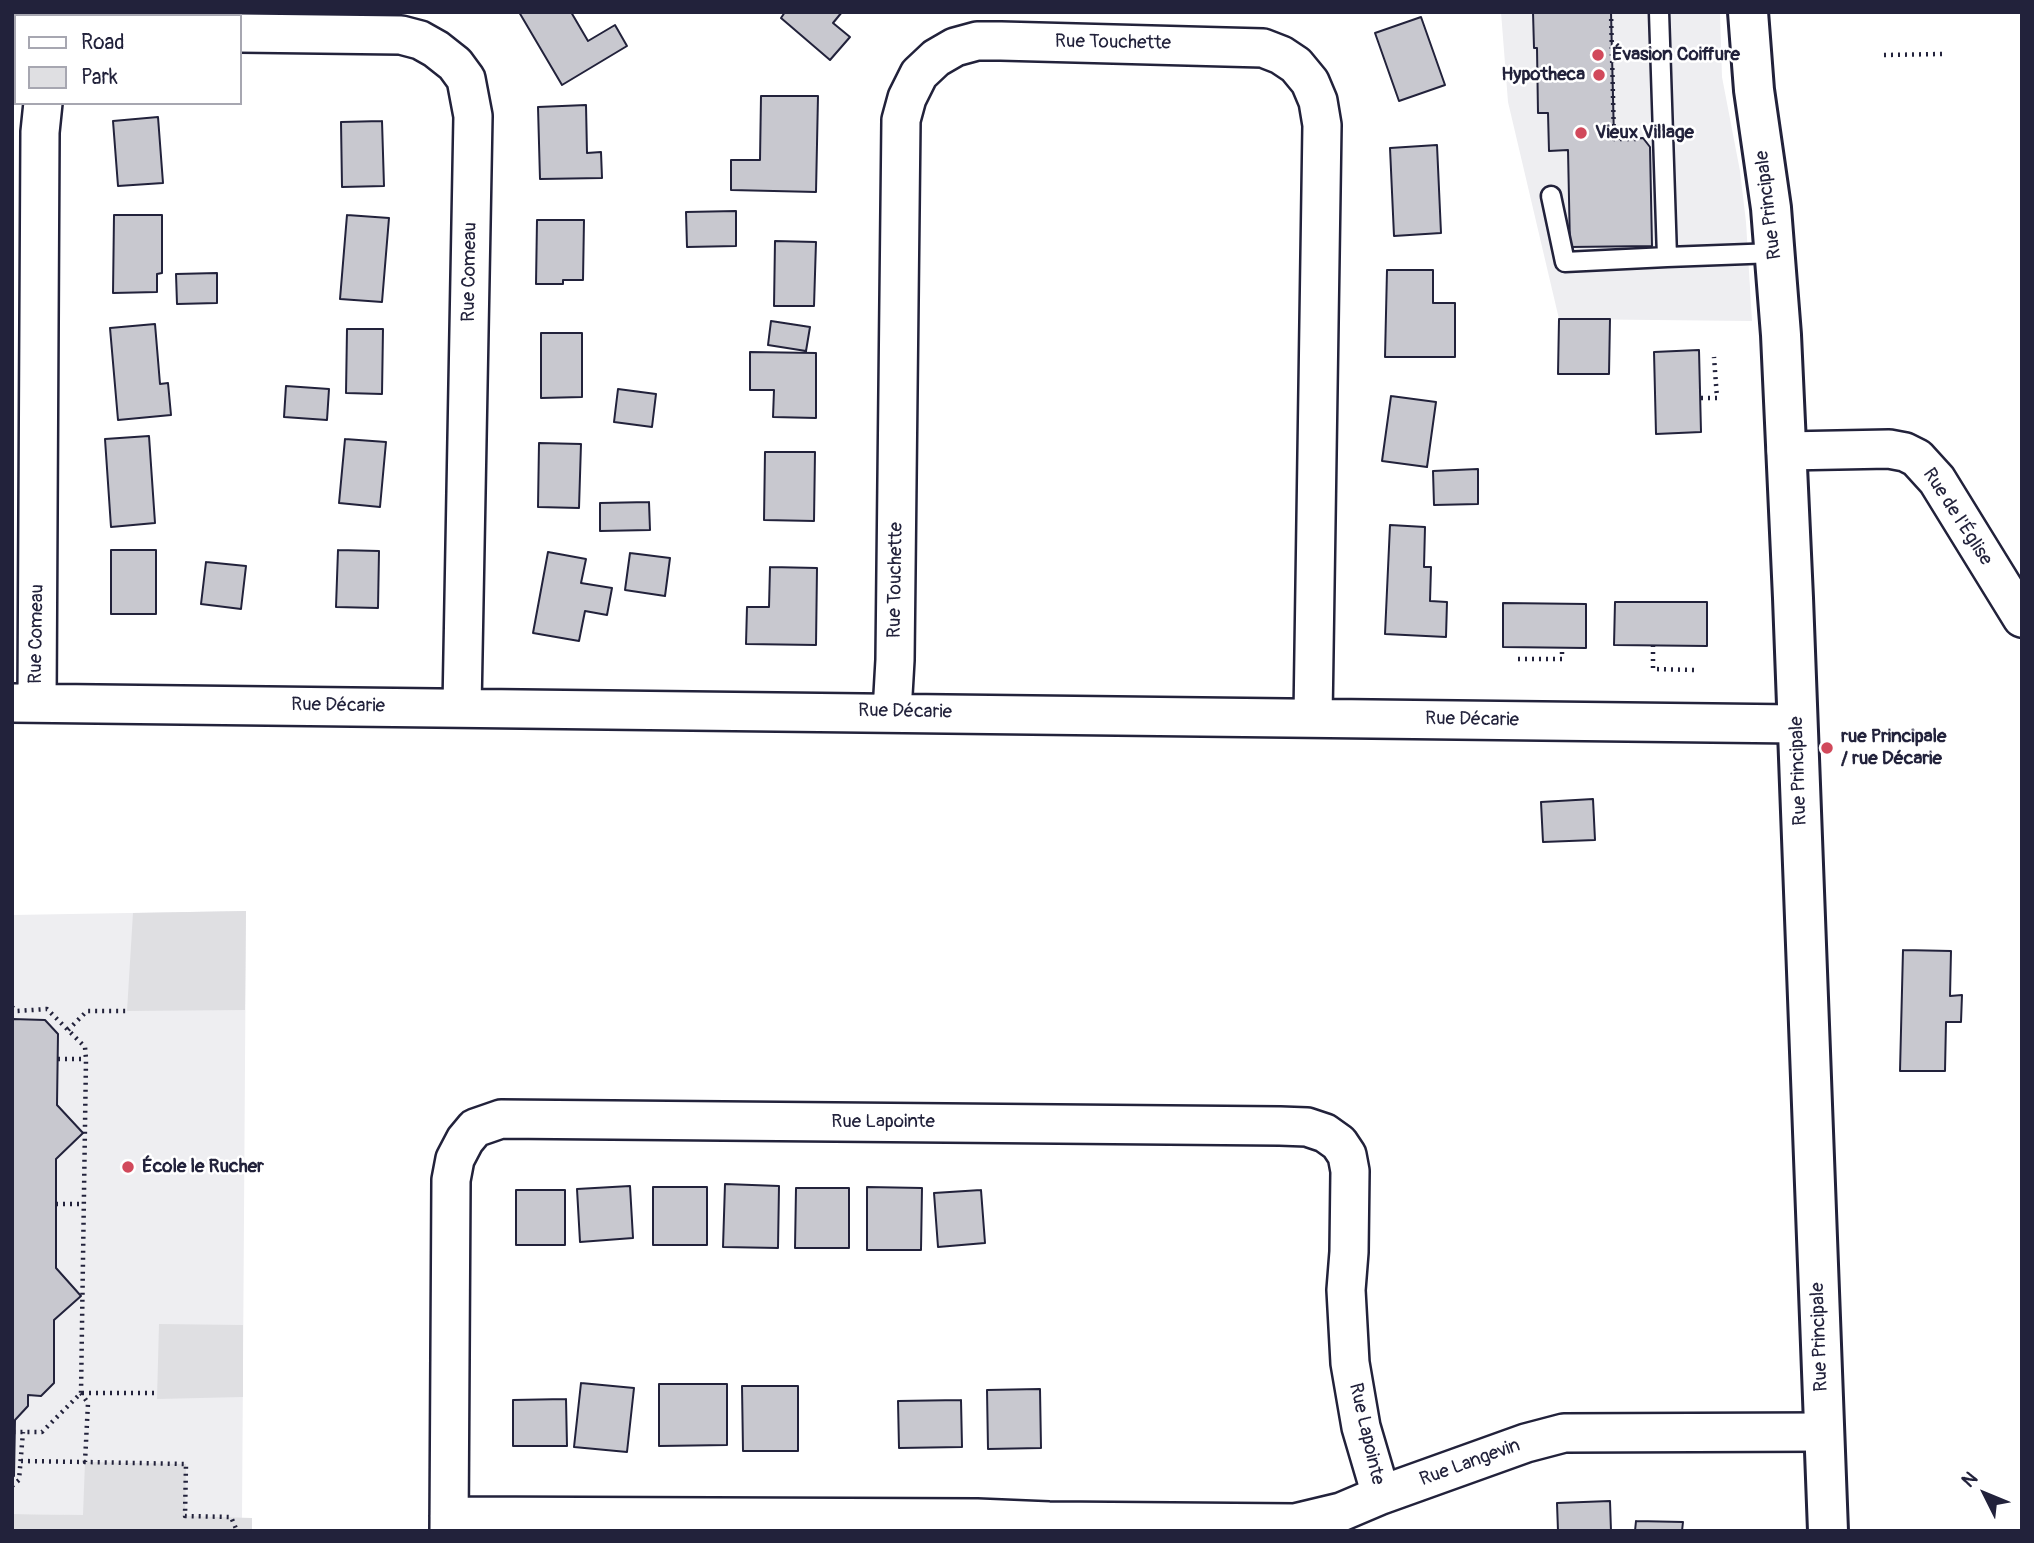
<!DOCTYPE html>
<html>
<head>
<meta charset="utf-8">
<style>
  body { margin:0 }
  #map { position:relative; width:2034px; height:1543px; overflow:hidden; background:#fff; font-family:Pangolin,sans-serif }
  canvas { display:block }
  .frame { position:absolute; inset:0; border:14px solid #22223b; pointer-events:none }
  .legend { position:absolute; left:14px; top:14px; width:228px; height:91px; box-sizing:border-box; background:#fff; border:2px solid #a7a7b1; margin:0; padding:9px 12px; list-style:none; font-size:21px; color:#22223b }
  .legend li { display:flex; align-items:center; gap:14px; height:35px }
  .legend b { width:35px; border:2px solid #a7a7b1 }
  .north { position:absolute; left:1950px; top:1459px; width:70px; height:70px; -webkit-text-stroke:5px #fff; paint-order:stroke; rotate:313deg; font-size:19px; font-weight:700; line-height:28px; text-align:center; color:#22223b }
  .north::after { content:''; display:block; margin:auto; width:24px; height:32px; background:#22223b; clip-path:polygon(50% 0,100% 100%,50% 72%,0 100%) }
</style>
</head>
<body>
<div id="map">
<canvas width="2034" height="1543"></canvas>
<div class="frame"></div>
<ul class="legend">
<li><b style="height:9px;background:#fff"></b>Road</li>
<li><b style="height:19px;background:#dfdfe2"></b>Park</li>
</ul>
<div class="north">N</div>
</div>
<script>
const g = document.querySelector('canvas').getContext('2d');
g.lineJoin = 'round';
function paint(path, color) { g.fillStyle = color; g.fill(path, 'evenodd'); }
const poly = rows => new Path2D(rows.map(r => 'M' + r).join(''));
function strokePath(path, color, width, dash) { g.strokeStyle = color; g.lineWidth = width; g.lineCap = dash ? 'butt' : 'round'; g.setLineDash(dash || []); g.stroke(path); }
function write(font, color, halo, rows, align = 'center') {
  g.font = font + ' Pangolin,sans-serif'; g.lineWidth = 5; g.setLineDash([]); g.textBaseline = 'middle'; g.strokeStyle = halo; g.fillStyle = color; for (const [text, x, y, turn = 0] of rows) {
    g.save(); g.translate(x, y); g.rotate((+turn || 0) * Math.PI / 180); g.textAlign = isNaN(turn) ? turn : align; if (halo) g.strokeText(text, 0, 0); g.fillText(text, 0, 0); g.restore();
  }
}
const built = poly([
  [1501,12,1720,12,1722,77,1740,171,1746,222,1752,321,1559,319,1508,102],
  [246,911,242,1518,12,1514,12,915]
]);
const green = poly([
  [246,911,245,1010,127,1011,133,913],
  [159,1324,243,1325,243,1397,157,1399],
  [85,1462,186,1464,185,1516,252,1518,252,1531,12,1531,12,1514,83,1515]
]);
const building = poly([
  [519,12,571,12,588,41,615,25,627,46,562,85,519,12],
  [785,12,842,12,833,23,850,37,830,60,781,18,785,12],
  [1533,12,1611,12,1614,139,1643,138,1650,147,1652,246,1570,247,1568,150,1549,151,1548,113,1538,113,1537,48,1534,48,1533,12],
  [1421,17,1445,85,1399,101,1375,33,1421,17],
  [761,96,818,96,816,192,731,190,731,160,760,160,761,96],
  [586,105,587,153,601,152,602,178,540,179,538,107,586,105],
  [158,117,163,183,118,186,113,121,158,117],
  [382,121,384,186,342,187,341,122,382,121],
  [1437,145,1441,233,1394,236,1390,148,1437,145],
  [736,211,736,246,687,247,686,212,736,211],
  [114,215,162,215,162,273,157,274,157,292,113,293,114,215],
  [347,215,389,218,382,302,340,299,347,215],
  [537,220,584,220,583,280,563,280,563,284,536,284,537,220],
  [775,241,816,242,814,306,774,306,775,241],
  [1387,270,1433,270,1433,303,1455,303,1455,357,1385,357,1387,270],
  [217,273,217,303,177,304,176,274,217,273],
  [1559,319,1610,319,1609,374,1558,374,1559,319],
  [771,321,810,327,806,351,768,345,771,321],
  [155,324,160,384,168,383,171,415,118,420,110,328,155,324],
  [347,329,383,329,382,394,346,393,347,329],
  [541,333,582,333,582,397,541,398,541,333],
  [1699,350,1701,432,1656,434,1654,352,1699,350],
  [750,352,816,353,816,418,773,417,774,390,750,390,750,352],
  [286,386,329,389,327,420,284,417,286,386],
  [618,389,656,394,652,427,614,422,618,389],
  [1391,396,1436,402,1427,467,1382,461,1391,396],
  [149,436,155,523,111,527,105,439,149,436],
  [345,439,386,442,380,507,339,503,345,439],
  [539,443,581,444,579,508,538,507,539,443],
  [765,452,815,452,814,521,764,520,765,452],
  [1478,469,1478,504,1434,505,1433,471,1478,469],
  [649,502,650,530,600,531,600,503,649,502],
  [1390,525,1425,527,1424,567,1431,567,1430,601,1447,602,1446,637,1385,634,1390,525],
  [111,550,156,550,156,614,111,614,111,550],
  [338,550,379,551,378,608,336,607,338,550],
  [548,552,586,559,581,583,612,588,607,615,585,611,579,641,533,633,548,552],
  [630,553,670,558,665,596,625,590,630,553],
  [206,562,246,566,241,609,201,604,206,562],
  [770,567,817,568,816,645,746,644,747,607,769,607,770,567],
  [1615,602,1707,602,1707,646,1614,645,1615,602],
  [1503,603,1586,604,1586,648,1503,647,1503,603],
  [1593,799,1595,840,1543,842,1541,802,1593,799],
  [1903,950,1951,951,1950,996,1962,995,1961,1022,1946,1022,1945,1071,1900,1071,1903,950],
  [12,1019,45,1020,58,1034,57,1105,83,1133,56,1159,56,1268,81,1296,54,1320,54,1383,41,1396,28,1395,28,1406,15,1420,14,1476,12,1477,12,1019],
  [725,1184,779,1186,778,1248,723,1247,725,1184],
  [630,1186,633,1238,580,1242,577,1189,630,1186],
  [653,1187,707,1187,707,1245,653,1245,653,1187],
  [867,1187,922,1188,921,1250,867,1250,867,1187],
  [796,1188,849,1188,849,1248,795,1248,796,1188],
  [516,1190,565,1190,565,1245,516,1245,516,1190],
  [981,1190,985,1243,938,1247,934,1193,981,1190],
  [581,1383,634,1388,627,1452,574,1447,581,1383],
  [659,1384,727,1384,727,1445,659,1446,659,1384],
  [742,1386,798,1386,798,1451,743,1451,742,1386],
  [1040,1389,1041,1448,988,1449,987,1390,1040,1389],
  [566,1399,567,1446,513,1446,513,1400,566,1399],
  [961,1400,962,1447,899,1448,898,1401,961,1400],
  [1610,1501,1611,1531,1558,1531,1557,1503,1610,1501],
  [1636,1521,1683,1522,1682,1531,1635,1531,1636,1521]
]);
const path = poly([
  [1611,12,1614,139,1638,139],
  [1884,55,1942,54],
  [1701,398,1717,398,1714,357],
  [1653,645,1653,669,1696,670],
  [1518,659,1562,659,1562,648],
  [12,1007,17,1011,47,1009,85,1047,86,1059,81,1393,42,1432,15,1432],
  [68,1030,87,1011,127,1011],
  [58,1059,86,1059],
  [56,1204,83,1204],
  [81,1393,88,1403,85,1462,186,1464,185,1516,231,1517,237,1531],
  [82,1393,158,1393],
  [21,1461,85,1462],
  [12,1486,19,1480,23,1432]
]);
const service = poly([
  [1659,12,1667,257,1775,253],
  [1551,196,1565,262,1667,257]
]);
const minor = poly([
  [240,33,401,35,420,40,436,49,455,64,466,79,473,116,462,707],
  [1786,451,1889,449,1905,452,1917,458,1937,480,2022,618],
  [12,703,1797,724],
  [37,703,40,132,43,103],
  [892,712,895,660,901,120,907,98,919,74,936,58,955,47,977,41,1001,41,1263,48,1281,55,1296,65,1310,82,1318,101,1322,125,1313,717],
  [449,1516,977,1518,1049,1521,1295,1523,1341,1512,1381,1495,1526,1443,1564,1433,1823,1432],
  [449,1531,451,1180,455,1159,465,1140,475,1128,501,1119,1280,1126,1307,1127,1325,1133,1339,1143,1347,1155,1350,1171,1349,1252,1346,1290,1350,1363,1361,1427,1381,1495]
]);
const tertiary = poly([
  [1748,12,1754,90,1771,208,1781,335,1793,598,1828,1531]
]);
const markers = [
  [1598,55,7,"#d1495b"],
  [1599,75,7,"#d1495b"],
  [1581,133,7,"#d1495b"],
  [1827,748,7,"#d1495b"],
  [128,1167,7,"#d1495b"]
];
const streetNames = [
  ["Rue Touchette",1113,43,1],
  ["Rue Principale",1769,205,-97],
  ["Rue Comeau",470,272,-89],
  ["Rue de l'Église",1957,517,57],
  ["Rue Touchette",896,580,-89],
  ["Rue Comeau",37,634,-89],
  ["Rue Décarie",338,706,1],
  ["Rue Décarie",905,712,1],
  ["Rue Décarie",1472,720,1],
  ["Rue Principale",1799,771,-92],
  ["Rue Lapointe",883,1122],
  ["Rue Principale",1820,1337,-92],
  ["Rue Lapointe",1366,1434,77],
  ["Rue Langevin",1470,1463,-20]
];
const poiNames = [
  ["Évasion Coiffure",1612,55],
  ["Hypotheca",1585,75,"right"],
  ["Vieux Village",1595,133],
  ["rue Principale",1841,737],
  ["/ rue Décarie",1841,759],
  ["École le Rucher",142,1167]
];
paint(built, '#eeeef1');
paint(green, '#dfdfe2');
paint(building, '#c8c8cf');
strokePath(building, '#22223b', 2);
strokePath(service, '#22223b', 23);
strokePath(minor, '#22223b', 42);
strokePath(tertiary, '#22223b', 44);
strokePath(path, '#22223b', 4.5, [2, 5]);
strokePath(service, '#fff', 18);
strokePath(minor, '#fff', 37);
strokePath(tertiary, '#fff', 38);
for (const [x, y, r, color] of markers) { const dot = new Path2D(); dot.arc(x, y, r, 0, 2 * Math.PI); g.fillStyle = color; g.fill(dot); strokePath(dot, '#fff', 2.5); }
write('19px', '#22223b', '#fff', streetNames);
write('bold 19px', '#22223b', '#fff', poiNames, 'left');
</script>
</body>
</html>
